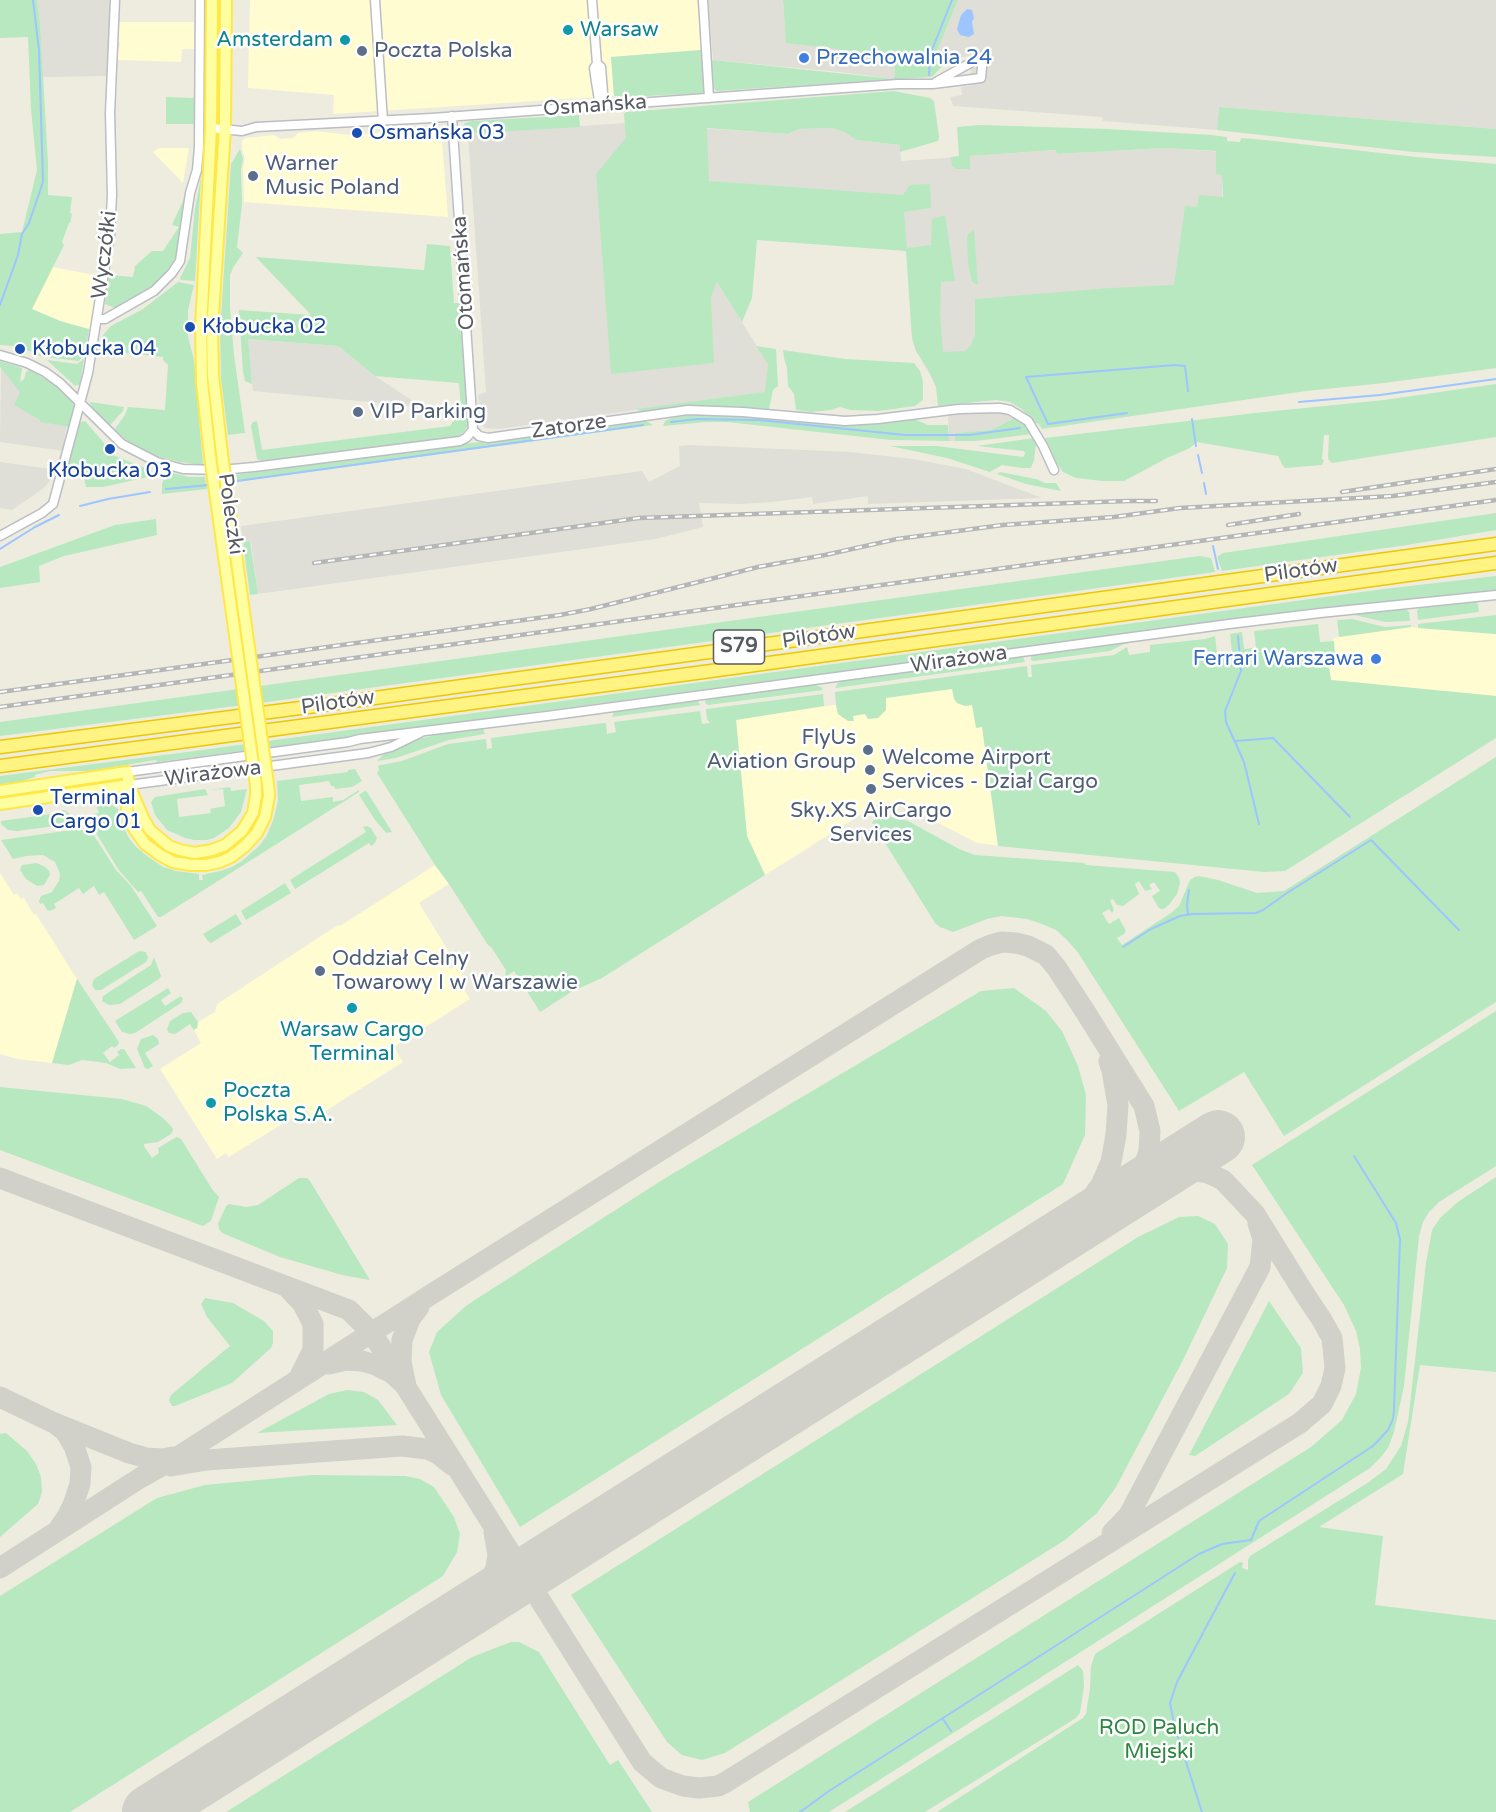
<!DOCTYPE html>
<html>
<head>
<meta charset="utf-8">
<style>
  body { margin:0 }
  canvas { display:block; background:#edecdf }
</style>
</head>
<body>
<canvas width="1496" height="1812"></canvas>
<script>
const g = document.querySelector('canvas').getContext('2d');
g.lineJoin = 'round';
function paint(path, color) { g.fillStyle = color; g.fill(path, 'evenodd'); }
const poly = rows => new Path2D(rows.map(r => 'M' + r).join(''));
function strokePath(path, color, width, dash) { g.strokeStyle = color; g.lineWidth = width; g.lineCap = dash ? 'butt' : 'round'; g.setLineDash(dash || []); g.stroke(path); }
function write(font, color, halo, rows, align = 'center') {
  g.font = font + ' "Varela Round",sans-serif'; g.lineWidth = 5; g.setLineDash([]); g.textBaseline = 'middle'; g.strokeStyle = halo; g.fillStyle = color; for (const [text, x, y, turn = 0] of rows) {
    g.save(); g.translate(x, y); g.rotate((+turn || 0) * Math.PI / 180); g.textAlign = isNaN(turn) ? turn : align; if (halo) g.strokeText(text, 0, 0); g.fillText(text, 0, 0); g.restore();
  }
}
const commercial = poly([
  [250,0,697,0,701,50,611,57,614,96,333,114,334,95,248,88],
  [119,22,194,22,194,49,182,49,181,62,117,60,117,51,119,49,120,43,118,42],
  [439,127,441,129,448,217,244,202,243,169,245,158,242,149,242,141,245,138,274,135,280,139,293,138,298,133,316,131,351,135],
  [159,148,189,148,183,183,153,152],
  [52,267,100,276,90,330,60,321,31,309],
  [1411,627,1496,634,1496,696,1331,680,1328,661,1336,656,1333,638],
  [980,684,1002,846,977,843,901,804,881,802,765,875,747,836,736,719],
  [435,865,449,884,419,903,449,952,443,956,450,969,457,965,467,981,461,985,470,999,394,1047,403,1062,313,1119,306,1109,229,1157,226,1153,217,1159,160,1069,201,1043,194,1030,197,1028,198,1022,215,1012,217,1004,338,925,340,926],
  [0,873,14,895,17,893,21,899,24,898,34,915,36,914,77,979,52,1063,17,1059,0,1054]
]);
const industrial = poly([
  [37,0,109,0,109,6,111,6,107,76,43,77,40,22],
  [708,0,783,0,786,42,896,56,894,79,840,72,713,60],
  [958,0,1496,0,1496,129,1219,107,1217,130,1103,121,1102,117,953,106,950,97,962,95,961,87,973,85,968,56,948,60,935,56],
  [625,123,788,134,799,129,832,128,844,132,856,140,900,145,901,161,1057,150,1057,154,1164,148,1223,152,1220,276,934,382,916,351,912,338,907,251,710,181,717,282,768,364,766,392,498,429,485,428,482,424,480,415,478,395,486,392,468,134],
  [247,339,338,346,375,376,422,407,253,391],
  [1,366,16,385,29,387,41,422,67,426,64,439,66,441,64,451,0,442],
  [999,411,1016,415,1011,420,991,430,955,433,955,441,949,441,948,412],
  [689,445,850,452,913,459,966,469,1042,498,868,504,868,496,813,504,812,497,772,502,742,504,699,503,703,527,655,539,258,594,251,541,243,542,241,526,642,471,649,482,680,466,679,446],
  [0,462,58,470,44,488,12,510,0,508]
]);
const green = poly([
  [0,0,37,0,40,22,48,163,48,195,72,197,70,213,72,214,70,223,69,223,62,242,64,245,32,309,60,321,89,329,85,353,79,361,38,356,32,353,32,352,14,346,0,345,0,234,22,232,37,170,31,109,28,37,0,38],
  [783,0,958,0,935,56,948,60,934,75,931,77,717,91,714,89,711,63,713,60,894,79,896,56,786,43],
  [701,50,702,62,704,62,705,91,703,93,628,97,614,96,611,57],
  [894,91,930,98,934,101,939,137,938,141,900,152,900,145,856,140,844,132,832,128,799,129,788,134,707,128,709,181,903,195,910,185,930,184,931,208,904,212,907,248,931,245,932,219,945,215,955,281,941,282,940,313,943,352,965,351,970,347,975,335,975,299,1110,288,1174,285,1185,206,1197,207,1199,195,1223,197,1222,175,1216,174,1216,151,1164,148,1057,154,1056,150,970,156,970,169,956,169,952,166,951,157,959,156,957,127,980,125,1108,129,1212,135,1227,137,1227,141,1240,142,1241,138,1265,140,1416,157,1496,164,1496,368,1384,383,1306,391,1042,429,1038,423,1035,424,1023,410,1010,402,996,400,938,406,936,387,928,369,916,351,912,338,906,251,757,240,752,298,742,322,717,282,711,297,714,363,611,374,596,174,626,138,624,114,626,112],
  [166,97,194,98,194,124,166,124],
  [1219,107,1496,129,1496,157,1413,152,1217,130],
  [579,115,580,127,461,134,461,130,465,123,472,121],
  [240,149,243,159,241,170,242,204,237,247,243,253,234,266,230,275,230,308,234,355,245,433,228,435,221,379,220,332,231,164],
  [201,177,195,281,181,280,180,278,190,258,195,208],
  [185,196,188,197,177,257,175,258,174,261,175,263,155,287,117,309,105,304,109,275,133,277,135,266,152,251,163,251,179,227,172,225],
  [974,230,978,285,972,282,968,264,967,238,968,234],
  [427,244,450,246,454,303,460,303,468,420,467,427,464,432,455,437,263,461,257,459,251,426,253,422,257,421,262,450,450,426,461,410,459,383,375,376,338,346,248,339,252,384,245,381,243,372,239,310,311,315,256,257,424,270],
  [178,282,194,285,188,310,188,337,194,360,203,465,180,462,156,456,132,444,114,430,125,415,128,407,165,410,168,365,163,360,163,357,98,350,103,335,111,326,143,309],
  [756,346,776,349,778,386,773,390,769,409,732,406,696,406,642,412,636,409,765,392,768,364],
  [783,350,845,359,914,363,920,371,923,382,923,400,915,406,879,411,851,410,840,407,831,410,811,412,796,410,794,394,788,386,787,368,784,358],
  [84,359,80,384,75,386,47,360,77,364],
  [0,361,22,368,20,382,24,379,26,372,29,370,51,382,73,403,75,409,70,427,40,422,40,420,14,405,20,392,0,367],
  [1496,384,1496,437,1332,463,1328,459,1329,435,1324,435,1322,459,1324,460,1322,465,1285,468,1283,466,1278,456,1197,442,1190,448,1167,458,1124,481,1102,481,1076,478,1063,472,1054,459,1045,438,1255,413,1384,400],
  [88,399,90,402,124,407,123,411,110,425,107,424,95,413],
  [697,414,767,417,833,424,864,425,914,419,928,425,948,425,949,441,891,440,727,422,706,422,663,426,665,421,671,418],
  [1016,415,1022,420,1032,434,976,441,955,441,955,433,991,430,1011,420],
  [644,420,653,425,235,482,234,475],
  [85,421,104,443,108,453,145,468,151,471,148,477,103,487,86,487,84,478,68,464,79,423],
  [1034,438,1036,444,1034,460,1031,468,1022,468,1002,465,990,472,947,458,890,446,937,446,1023,457,1025,454,1024,451,977,446],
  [169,472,189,477,205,477,207,489,162,494,162,484,165,475],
  [1000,472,1036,479,1045,483,1056,483,1061,491,1026,484,997,474],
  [1496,513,1496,530,1407,545,1222,571,1217,557,1223,553],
  [156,519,157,535,64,556,39,566,40,582,0,588,0,567,115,525],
  [250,541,258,594,250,595,243,542],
  [1199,556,1211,558,1215,572,267,702,0,736,0,722],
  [1496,576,1496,591,1316,608,272,747,157,762,156,760,89,771,50,771,35,775,35,777,15,783,0,786,0,776,195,751,1384,589],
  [1476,602,1478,605,1479,612,1418,620,1417,611,1419,608],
  [1406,609,1409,612,1410,621,1385,622,1354,615,1359,613],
  [1496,615,1496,634,1418,628,1418,624],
  [1352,619,1385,627,1411,625,1411,627,1339,637,1337,620],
  [1318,624,1320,642,1334,641,1335,661,1328,662,1331,680,1496,696,1496,738,1285,871,1264,872,998,846,982,727,976,728,972,705,965,706,957,703,954,699,952,689,886,698,886,710,878,718,868,719,865,714,853,716,854,721,848,721,838,714,836,705,835,692,1027,666,1028,677,1032,677,1031,665,1114,655,1127,647,1129,655,1150,652,1150,645,1205,639,1215,636,1217,653,1232,652,1230,634,1242,632,1244,649,1256,648,1254,631],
  [1136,640,1138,641,1124,644,1110,651,1034,661,1031,660,1031,654],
  [1023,656,1025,662,835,688,838,683,845,679],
  [813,684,821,687,823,690,708,705,705,703,706,700,726,695],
  [823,694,824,706,736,720,747,836,765,875,602,978,573,991,540,1012,514,971,505,977,506,970,491,947,488,945,449,884,435,865,377,773,379,770,378,766,381,765,402,761,448,744,486,739,487,749,492,748,491,738,604,723,606,723,607,734,616,732,614,722,700,711,702,724,710,723,707,719,706,709],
  [696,701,698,701,700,705,612,717,614,712],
  [483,728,485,734,449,740,396,758,377,761,383,755,415,740,443,733],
  [1496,757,1496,1002,1284,1136,1244,1072,1179,1111,1077,951,1066,939,1056,930,1042,924,1027,919,1001,916,987,919,953,932,940,927,935,923,872,822,878,818,887,816,908,821,959,849,975,855,1084,863,1086,865,1175,872,1179,878,1180,883,1177,894,1169,905,1164,909,1161,909,1158,907,1152,896,1160,891,1154,882,1149,885,1152,889,1145,891,1139,881,1135,884,1139,894,1123,906,1117,905,1113,899,1110,900,1114,910,1112,913,1109,909,1102,913,1109,924,1119,918,1126,931,1124,934,1117,938,1122,945,1171,913,1179,906,1190,880,1195,877,1199,876,1218,880,1257,893,1284,891],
  [355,769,362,781,352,787,335,789,334,786,331,786,329,781,299,785,301,801,333,797,333,802,343,800,359,790,359,792,161,917,158,917,141,891,138,892,118,869,93,828,94,814,99,813,96,804,110,803,118,809,122,825,129,838,136,847,147,856,163,867,176,871,199,874,199,880,203,880,202,875,220,871,232,867,242,861,260,845,267,835,274,818,278,800,277,781,348,772,348,770],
  [230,787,231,791,247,789,241,812,229,828,214,838,207,840,194,840,185,838,167,830,155,815,151,802,155,797,205,789,208,795,177,799,179,817,211,813,210,809,225,806,223,789,210,790],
  [365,791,367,792,392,832,386,833,375,820,359,795],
  [64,810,70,814,68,818,63,823,56,826,17,831,8,830,1,824,1,821,52,814],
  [367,826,371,828,375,835,377,838,375,843,371,846,369,843,295,889,290,880,366,832,363,827],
  [79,829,93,834,116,870,131,886,157,926,134,940,104,892,99,895,94,886,83,894,79,888,54,904,56,908,50,911,47,910,43,903,40,904,39,901,41,896,52,892,59,881,60,874,55,862,43,855,26,856,13,859,1,840],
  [37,863,45,867,49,871,50,875,44,885,37,886,26,879,20,870,22,865],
  [285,883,291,893,246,920,241,911],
  [236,914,242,924,211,943,208,941,203,934],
  [139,951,146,952,148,958,146,962,101,990,95,990,92,985,94,979],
  [154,957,161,976,159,979,120,1004,109,1005,102,1001,103,996,151,965],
  [77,979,119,1042,118,1045,114,1048,112,1046,103,1053,110,1062,119,1055,117,1052,121,1049,124,1049,136,1068,120,1069,106,1063,82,1060,69,1065,52,1063],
  [168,988,171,993,161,1000,165,1006,181,996,183,999,181,1003,135,1033,130,1034,122,1032,115,1021],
  [1014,988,1046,1011,1062,1031,1078,1066,1086,1095,1085,1135,1063,1184,520,1527,441,1395,429,1352,437,1332,467,1305,667,1177,981,991],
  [1496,1011,1496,1166,1439,1202,1429,1212,1423,1222,1419,1236,1404,1386,1394,1432,1388,1448,1381,1457,1370,1468,829,1812,750,1812,748,1802,1311,1447,1342,1420,1356,1394,1361,1368,1360,1349,1356,1331,1344,1305,1252,1165],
  [191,1012,198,1022,197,1028,194,1030,190,1024,175,1034,169,1033,167,1029,170,1021,183,1013],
  [153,1035,158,1039,159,1044,145,1053,153,1066,148,1069,145,1068,137,1049,141,1039],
  [0,1087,122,1099,146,1106,163,1118,172,1127,173,1130,171,1134,158,1142,144,1144,144,1146,152,1158,159,1153,158,1148,173,1139,177,1137,181,1139,212,1189,219,1197,211,1221,203,1226,0,1150],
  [1496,1177,1496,1372,1420,1365,1403,1474,1319,1527,1383,1536,1375,1605,1496,1620,1496,1812,937,1812,1083,1718,1086,1714,1090,1688,1091,1666,1095,1654,1240,1562,1243,1563,1242,1568,1248,1570,1248,1560,1250,1556,1369,1482,1386,1469,1401,1446,1408,1422,1426,1263,1432,1230,1440,1218,1459,1201],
  [299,1178,307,1178,310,1181,370,1280,342,1275,280,1257,222,1233,219,1229,218,1224,226,1206,229,1204,246,1207,258,1205],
  [1179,1217,1198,1216,1215,1224,1228,1244,1227,1268,1183,1360,1116,1487,1097,1513,1065,1540,725,1753,702,1760,682,1755,667,1742,571,1595,1138,1237],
  [205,1298,233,1303,264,1321,273,1331,273,1343,271,1348,232,1383,175,1406,172,1406,169,1400,171,1395,230,1346,207,1317,201,1304],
  [1269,1301,1301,1348,1303,1373,1289,1394,1195,1456,1189,1455],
  [347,1390,364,1392,378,1400,397,1425,257,1433,329,1394],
  [6,1433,27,1451,36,1464,41,1477,42,1492,38,1504,0,1537,0,1434],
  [312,1475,405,1476,420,1479,434,1487,454,1517,460,1534,457,1552,443,1576,70,1812,0,1812,0,1596,157,1498,205,1485],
  [511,1642,519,1642,539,1652,610,1765,618,1760,652,1812,226,1812,472,1657],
  [1078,1665,1083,1671,1084,1686,1080,1713,1076,1718,925,1812,845,1812]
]);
const water = poly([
  [967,9,972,10,974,18,972,22,974,34,969,37,960,35,957,29,961,15]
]);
const stream = poly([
  [929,75,930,55,952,0],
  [0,305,18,255,22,234,29,223,43,182,39,50,33,0],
  [1299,402,1380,395,1496,379],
  [1127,413,1048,424,1026,377,1175,365,1185,366,1188,391],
  [1192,419,1196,446],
  [671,422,697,419,759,420,905,435,969,435,1020,428],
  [1198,455,1202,473],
  [230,482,643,425],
  [1204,483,1206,494],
  [166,489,209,485],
  [80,506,108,499,150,492],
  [1213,546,1218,569],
  [0,549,35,527,59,515],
  [1238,636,1241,671,1225,711,1226,722,1244,762,1259,824],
  [1236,741,1273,738,1350,817],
  [1188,915,1187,905,1189,890],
  [1123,947,1151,929,1180,916,1192,914,1256,913,1263,910,1287,893,1371,840,1459,930],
  [1204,1631,1235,1573],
  [943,1719,951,1731],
  [800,1812,829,1791,1199,1554,1222,1544,1251,1540,1259,1521,1373,1446,1388,1430,1393,1419,1394,1410,1400,1239,1396,1223,1354,1156],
  [1202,1812,1174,1724,1170,1703,1177,1682,1203,1633]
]);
const taxiway = poly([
  [0,1178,349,1310,372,1333,642,1762,661,1778,683,1786,699,1788,718,1786,726,1782,1300,1423,1322,1404,1331,1386,1335,1368,1332,1338,1322,1320,1304,1293,1255,1214,1223,1180,1208,1173,1184,1169,1163,1172],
  [1066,1233,1101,1185,1111,1162,1116,1135,1118,1105,1112,1071,1109,1061],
  [289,1289,303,1304,313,1324,313,1350,299,1378],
  [329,1364,345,1360,362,1361,376,1365,392,1373,406,1386,401,1362,402,1340,410,1319,419,1307],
  [0,1397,52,1422,129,1453,147,1458,162,1459,173,1457],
  [58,1426,65,1431,74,1446,81,1467,80,1484,73,1505,67,1517,60,1527],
  [171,1466,207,1460,402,1446,427,1449,438,1454,452,1465],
  [1112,1533,1129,1515,1260,1267,1263,1239,1258,1223],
  [0,1568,140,1478,179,1456,435,1292,981,949,991,945,1002,942,1016,943,1028,946,1046,955,1056,967,1083,1008,1144,1106,1150,1131,1149,1152,1142,1172,1125,1196],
  [474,1607,490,1585,496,1567,498,1555,494,1532]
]);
const runway = poly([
  [149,1812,1218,1137]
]);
const minor = poly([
  [375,0,383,121],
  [592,0,597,64,594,68,596,82,600,106],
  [703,0,709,98],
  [597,64,601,67,603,92,600,99],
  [936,82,983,56],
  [452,116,473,430],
  [211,128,242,131,256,127,432,118,898,84,933,84,981,78,983,56],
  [97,319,105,319,154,291,172,273,180,261,190,193,197,170,199,147,200,0],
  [0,355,27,363,45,372,60,383,122,444,157,462,183,469,221,470,254,467,460,441,466,438,473,430],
  [473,430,479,436,488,438,688,410,743,412,845,421,878,419,959,409,1000,408,1010,410,1028,421,1043,446,1054,470],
  [0,536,42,513,53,504,88,373,110,235,112,195,110,113,115,0],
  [127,772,348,742,360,739,547,716,1229,624,1320,613,1496,595],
  [129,785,368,753,391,747,420,733]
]);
const major = poly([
  [222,454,213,375,212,332,225,128,226,0],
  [210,456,202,382,201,328,211,128,212,0],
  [129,785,127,797,127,812,133,827,145,844,160,855,173,862,191,865,206,865,220,862,231,857,245,846,257,833,265,817,269,796,268,784],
  [0,791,127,772,129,785,143,818,150,830,169,846,180,850,195,853,212,850,225,845,242,831,253,813,256,795,256,786],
  [0,804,129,785]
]);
const highway = poly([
  [0,747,331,704,1496,544],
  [0,766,711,671,1496,563]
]);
const rail = poly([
  [1342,492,1496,469],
  [1228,525,1299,514],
  [314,563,639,518,1128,501,1156,501],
  [0,692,560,615,591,609,758,567,825,555,897,539,1003,525,1114,517,1180,508,1393,496,1496,482],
  [0,707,1496,500]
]);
const majorBridge = poly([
  [222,454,268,784],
  [210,456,256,786]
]);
const markers = [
  [568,30,6,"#0f9aa8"],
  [345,40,6,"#0f9aa8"],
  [362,51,6,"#5c6f8a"],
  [804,58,6,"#3f7fe0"],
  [357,133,6,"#1a4fb4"],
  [253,176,6,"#5c6f8a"],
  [190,327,6,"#1a4fb4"],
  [20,349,6,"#1a4fb4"],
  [358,412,6,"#5c6f8a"],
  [110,449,6,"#1a4fb4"],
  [1376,659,6,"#3f7fe0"],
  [868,750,6,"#5c6f8a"],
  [870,770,6,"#5c6f8a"],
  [871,789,6,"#5c6f8a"],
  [38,810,6,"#1a4fb4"],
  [320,971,6,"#5c6f8a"],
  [352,1008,6,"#0f9aa8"],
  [211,1103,6,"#0f9aa8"]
];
const shields = [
  [739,647,51]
];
const shieldNames = [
  ["S79",739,647]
];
const cultureNames = [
  ["Warsaw",580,30],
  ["Amsterdam",333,40,"right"],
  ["Warsaw Cargo",352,1030,"center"],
  ["Terminal",352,1054,"center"],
  ["Poczta",223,1091],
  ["Polska S.A.",223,1115]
];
const serviceNames = [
  ["Poczta Polska",374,51],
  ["Warner",265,164],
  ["Music Poland",265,188],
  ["VIP Parking",370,412],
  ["FlyUs",856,738,"right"],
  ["Aviation Group",856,762,"right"],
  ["Welcome Airport",882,758],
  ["Services - Dział Cargo",882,782],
  ["Sky.XS AirCargo",871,811,"center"],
  ["Services",871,835,"center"],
  ["Oddział Celny",332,959],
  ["Towarowy I w Warszawie",332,983]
];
const shopNames = [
  ["Przechowalnia 24",816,58],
  ["Ferrari Warszawa",1364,659,"right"]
];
const streetNames = [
  ["Osmańska",595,106,-4],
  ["Wyczółki",105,255,-83],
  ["Otomańska",464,273,-94],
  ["Zatorze",569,427,-8],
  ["Poleczki",230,514,82],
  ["Pilotów",1301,571,-8],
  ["Pilotów",819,637,-8],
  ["Wirażowa",959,660,-8],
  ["Pilotów",338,703,-8],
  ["Wirażowa",213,774,-7]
];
const transitNames = [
  ["Osmańska 03",369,133],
  ["Kłobucka 02",202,327],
  ["Kłobucka 04",32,349],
  ["Kłobucka 03",110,471,"center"],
  ["Terminal",50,798],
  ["Cargo 01",50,822]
];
const parkNames = [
  ["ROD Paluch",1159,1728],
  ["Miejski",1159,1752]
];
paint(commercial, '#fffcd2');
paint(industrial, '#e0dfd7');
paint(green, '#b8e8c0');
paint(water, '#9dc5ff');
strokePath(stream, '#9dc5ff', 2);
strokePath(taxiway, '#d1d1ca', 21);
strokePath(runway, '#d1d1ca', 54);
strokePath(minor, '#bcbec5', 11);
strokePath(major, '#ffe846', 14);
strokePath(highway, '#ecc800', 15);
strokePath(minor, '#fff', 8);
strokePath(major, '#ffffa2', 10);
strokePath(highway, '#fff384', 12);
strokePath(rail, '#b5b6b6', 4.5);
strokePath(rail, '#fff', 2, [7]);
strokePath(majorBridge, '#ffe846', 14, []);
strokePath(majorBridge, '#ffffa2', 10);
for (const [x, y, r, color] of markers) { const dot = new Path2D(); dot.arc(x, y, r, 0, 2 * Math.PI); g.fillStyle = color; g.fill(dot); strokePath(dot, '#fff', 2); }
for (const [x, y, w] of shields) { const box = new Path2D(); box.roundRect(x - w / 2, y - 17, w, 34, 4.5); g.fillStyle = '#fff'; g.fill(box); strokePath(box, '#585b62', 1.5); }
write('bold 20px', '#585b62', null, shieldNames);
write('21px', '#0d838f', '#fff', cultureNames, 'left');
write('21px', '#4e5e75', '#fff', serviceNames, 'left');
write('21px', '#366cbe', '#fff', shopNames, 'left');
write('21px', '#585b62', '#fff', streetNames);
write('21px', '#164399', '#fff', transitNames, 'left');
write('21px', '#2c863f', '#fff', parkNames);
</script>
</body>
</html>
